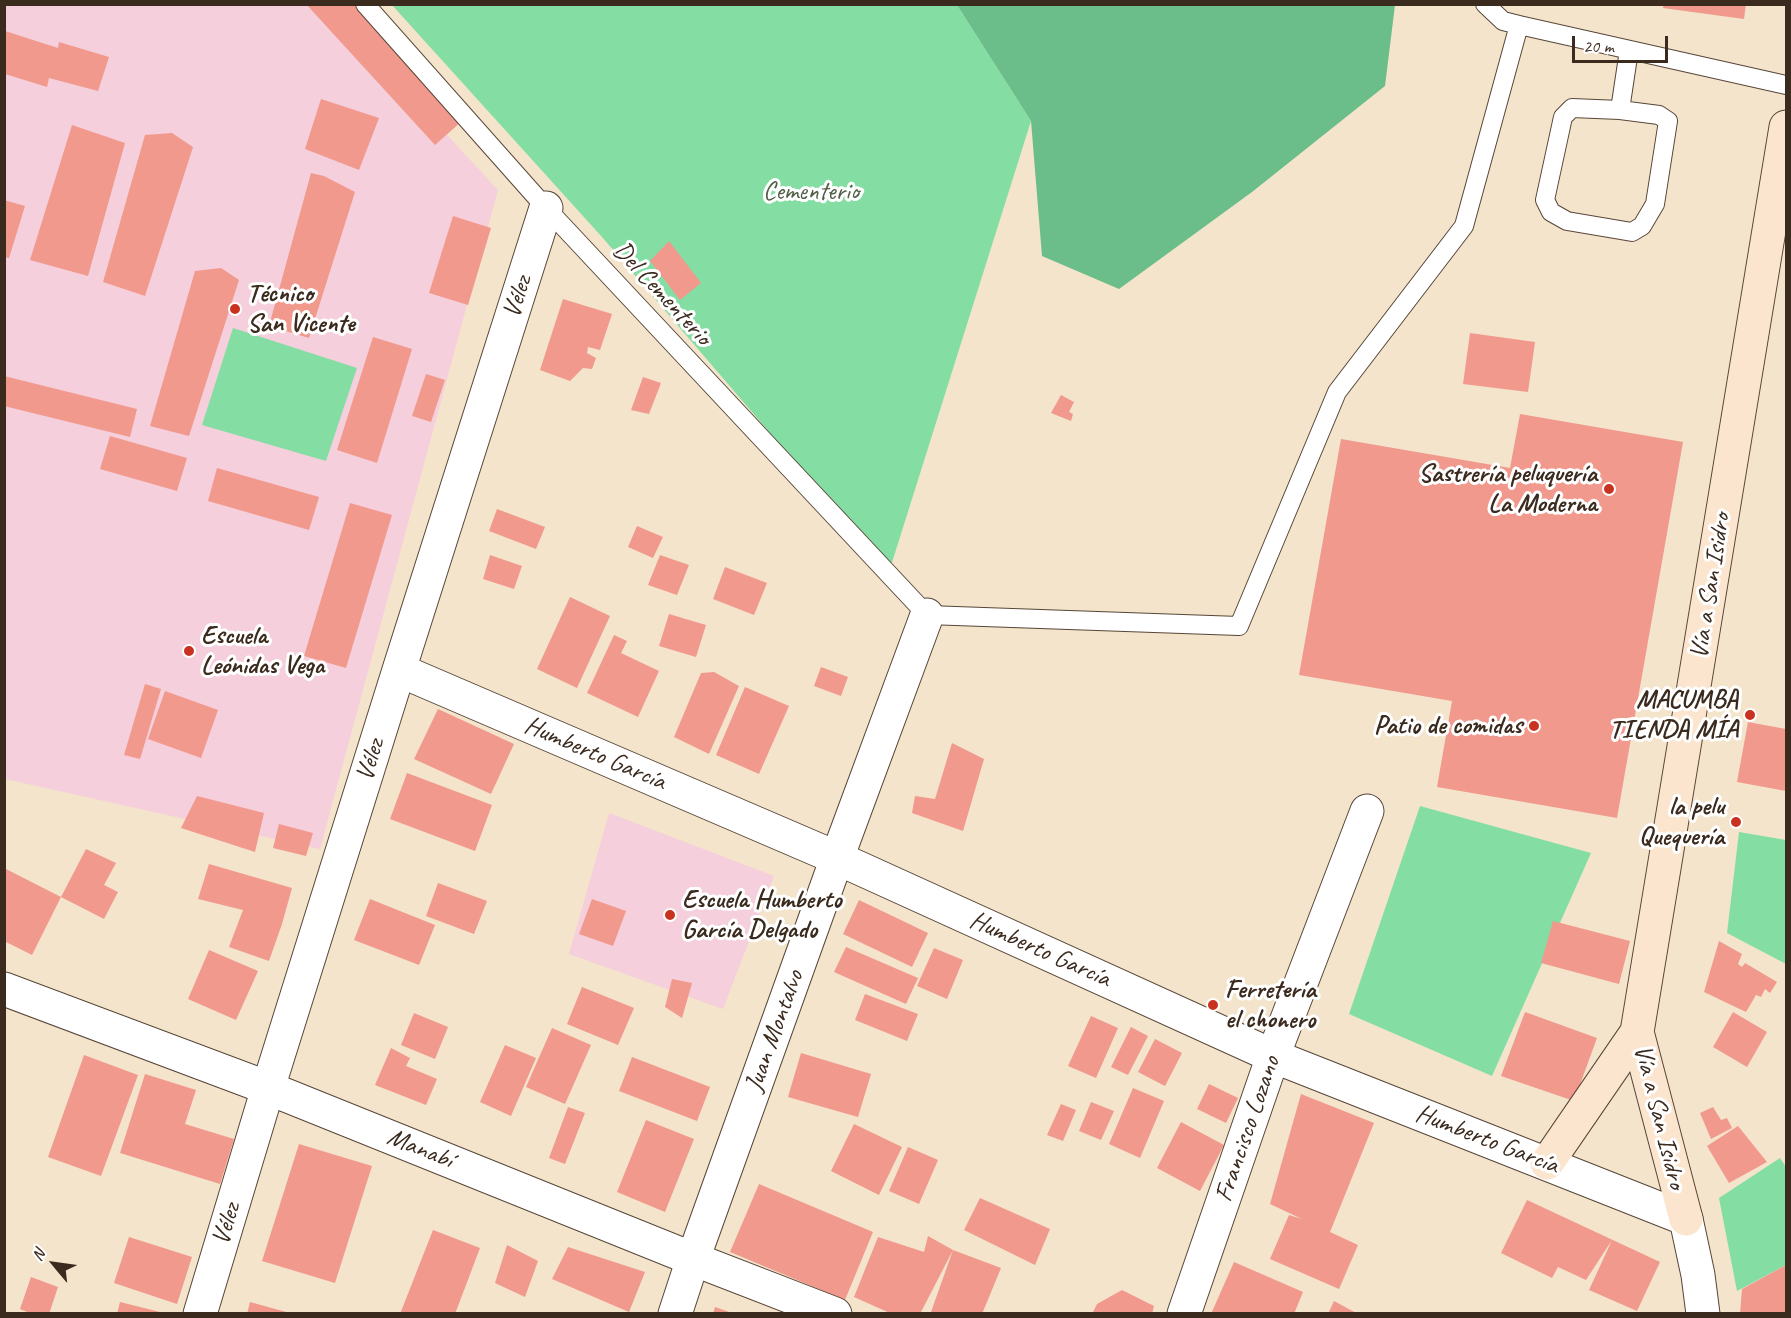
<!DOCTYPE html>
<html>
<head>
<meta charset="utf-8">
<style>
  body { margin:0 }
  #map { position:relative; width:1791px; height:1318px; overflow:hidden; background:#f3e4cb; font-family:Caveat,sans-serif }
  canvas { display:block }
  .frame { position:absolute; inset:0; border:6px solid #3b2a1e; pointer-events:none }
  .north { position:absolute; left:24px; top:1234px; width:60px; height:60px; -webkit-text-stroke:4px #fff; paint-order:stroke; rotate:299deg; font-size:16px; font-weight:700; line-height:24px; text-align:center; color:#3b2a1e }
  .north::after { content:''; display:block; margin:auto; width:21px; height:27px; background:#3b2a1e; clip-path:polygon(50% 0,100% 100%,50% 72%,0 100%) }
  .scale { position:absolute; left:1572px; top:36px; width:96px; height:27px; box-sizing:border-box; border:3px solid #3b2a1e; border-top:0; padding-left:8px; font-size:18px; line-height:21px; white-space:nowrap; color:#3b2a1e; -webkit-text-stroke:4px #fff; paint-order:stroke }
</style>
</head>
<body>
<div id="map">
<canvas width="1791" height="1318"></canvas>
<div class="frame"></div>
<div class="north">N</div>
<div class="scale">20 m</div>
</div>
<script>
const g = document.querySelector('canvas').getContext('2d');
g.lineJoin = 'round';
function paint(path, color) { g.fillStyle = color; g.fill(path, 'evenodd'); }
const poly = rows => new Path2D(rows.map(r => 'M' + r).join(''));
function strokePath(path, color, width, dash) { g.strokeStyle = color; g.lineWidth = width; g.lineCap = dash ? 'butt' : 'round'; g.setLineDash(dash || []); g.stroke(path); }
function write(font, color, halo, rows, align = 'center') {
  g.font = font + ' Caveat,sans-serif'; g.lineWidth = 6; g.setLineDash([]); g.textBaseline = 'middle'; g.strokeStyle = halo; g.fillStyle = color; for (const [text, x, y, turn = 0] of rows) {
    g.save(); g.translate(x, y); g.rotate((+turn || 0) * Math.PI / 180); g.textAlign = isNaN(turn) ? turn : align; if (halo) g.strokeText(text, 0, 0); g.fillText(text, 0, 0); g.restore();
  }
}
const built = poly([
  [5,5,327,5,498,190,320,849,5,779],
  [609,813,774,876,723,1009,569,954]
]);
const green = poly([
  [392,5,957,5,1031,121,889,572,602,237],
  [233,328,357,368,326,461,202,425],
  [1420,806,1591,853,1492,1076,1349,1014],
  [1739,832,1786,840,1786,964,1727,933],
  [1780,1158,1786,1167,1786,1265,1737,1291,1719,1198]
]);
const forest = poly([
  [957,5,1395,5,1385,86,1252,192,1119,289,1042,256,1031,121]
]);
const building = poly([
  [306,4,355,4,462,121,435,145],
  [1664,4,1746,4,1744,19,1663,8],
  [5,31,58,48,59,42,109,57,98,91,49,78,47,87,5,74],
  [321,99,379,118,359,170,305,149],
  [72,125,125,143,88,276,30,260],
  [172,133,193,147,145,296,103,282,145,135],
  [311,173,324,176,355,192,309,338,269,326],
  [4,200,25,206,9,258,4,257],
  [453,216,491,228,468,305,429,293],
  [669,241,701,283,680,300,650,261],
  [221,268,239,280,189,436,150,426,195,271],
  [563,299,612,314,600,350,588,347,587,353,596,358,592,369,583,368,570,381,540,370],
  [1470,333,1535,342,1528,392,1463,384],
  [373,337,412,349,377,463,337,450],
  [426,374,445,380,431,422,412,416],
  [4,376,137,409,130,437,4,406],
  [643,377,661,383,649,414,631,410],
  [1061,395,1074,402,1069,412,1073,414,1071,421,1051,413],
  [1520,414,1683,442,1617,818,1437,787,1452,701,1299,675,1341,439,1510,468],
  [110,436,187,458,177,491,100,469],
  [217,468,319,497,309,530,208,501],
  [350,503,392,515,346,668,304,656],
  [497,509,545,527,536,549,489,531],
  [637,526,663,537,653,558,628,547],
  [490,555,522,566,514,589,483,579],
  [660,555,689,565,677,595,648,585],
  [725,567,767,583,754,615,713,599],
  [570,597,610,616,577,688,537,669],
  [669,614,706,625,696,657,659,646],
  [614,635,627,641,621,653,659,671,638,717,587,693],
  [821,667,848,677,841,696,814,686],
  [714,672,739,686,709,754,674,737,701,673],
  [145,684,161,689,140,759,124,755],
  [745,687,789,706,759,774,716,755],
  [165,691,218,710,201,758,148,739],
  [438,709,514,744,491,794,414,759],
  [1748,722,1786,729,1786,791,1737,782],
  [952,743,984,759,963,831,912,813,915,796,935,799],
  [407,773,492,805,475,851,390,819],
  [197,796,264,813,255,852,181,828],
  [279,824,313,833,306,856,273,848],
  [86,849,116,863,104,885,118,892,104,919,61,897],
  [209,864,292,888,282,924,269,961,229,947,243,910,198,899],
  [4,868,61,897,32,955,4,941],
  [438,883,487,901,474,934,426,916],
  [370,899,435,925,419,965,354,940],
  [592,899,626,911,613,946,579,934],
  [859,900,928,933,912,967,843,934],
  [1553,921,1630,941,1619,984,1541,963],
  [1719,941,1742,954,1738,964,1742,967,1745,963,1777,982,1770,993,1765,989,1761,997,1756,995,1746,1012,1704,992],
  [846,947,918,978,906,1004,834,972],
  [934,948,963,960,947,999,917,986],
  [209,950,258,971,236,1020,188,999],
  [672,979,692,983,682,1018,665,1007],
  [582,987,634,1008,618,1045,567,1024],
  [865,994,918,1014,907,1041,855,1020],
  [1525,1012,1597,1038,1574,1101,1501,1076],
  [1733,1012,1767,1032,1747,1067,1713,1047],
  [414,1013,448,1027,435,1059,401,1045],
  [1091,1016,1118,1028,1096,1078,1068,1066],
  [1131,1027,1148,1036,1128,1075,1111,1067],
  [552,1028,591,1045,565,1104,526,1087],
  [1155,1039,1182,1053,1165,1086,1138,1072],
  [505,1045,536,1058,511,1116,480,1102],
  [391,1048,410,1058,406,1066,437,1079,426,1105,375,1085],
  [801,1053,871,1074,858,1117,788,1097],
  [84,1055,138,1075,101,1176,48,1157],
  [632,1057,710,1087,697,1121,619,1091],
  [145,1074,196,1090,185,1124,234,1139,220,1184,120,1153],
  [1209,1084,1238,1098,1226,1123,1197,1109],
  [1133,1088,1164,1101,1140,1158,1109,1144],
  [1301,1094,1374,1123,1330,1232,1358,1245,1339,1289,1270,1259,1289,1215,1302,1219,1270,1204],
  [1091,1102,1114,1111,1101,1140,1079,1131],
  [1061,1104,1076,1110,1063,1141,1047,1135],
  [568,1107,585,1113,565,1164,549,1158],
  [1713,1107,1721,1120,1727,1118,1732,1128,1711,1139,1700,1113],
  [646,1120,694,1139,665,1212,617,1192],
  [1181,1122,1224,1145,1200,1191,1157,1168],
  [854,1124,902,1147,879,1195,831,1171],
  [1738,1126,1767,1162,1729,1183,1707,1146],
  [299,1144,372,1166,335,1283,262,1261],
  [908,1147,938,1160,919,1204,889,1191],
  [759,1184,873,1232,845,1300,730,1252],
  [980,1198,1050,1229,1035,1265,964,1230],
  [1527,1200,1660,1262,1637,1311,1589,1290,1612,1240,1586,1280,1558,1267,1552,1278,1501,1253],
  [433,1230,480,1248,455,1314,400,1314],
  [928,1236,953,1250,1001,1268,982,1314,934,1314,931,1312,953,1250,920,1314,892,1314,854,1297,878,1237,924,1252],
  [129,1237,192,1257,177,1304,114,1283],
  [507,1245,538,1261,525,1297,495,1283],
  [568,1247,645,1272,629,1312,552,1279],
  [1234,1262,1303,1292,1294,1314,1211,1314],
  [1786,1265,1786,1314,1740,1314,1742,1289],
  [31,1277,58,1287,49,1314,32,1314,20,1309],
  [1122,1290,1154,1306,1152,1314,1092,1314,1097,1304],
  [1334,1301,1358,1314,1328,1314],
  [120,1302,164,1313,164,1314,117,1314],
  [250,1302,290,1313,290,1314,247,1314],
  [715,1307,732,1313,732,1314,713,1314]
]);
const lane = poly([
  [365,4,546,208,927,615,1239,626,1337,392,1464,226,1519,25,1786,85],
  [1485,4,1503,21,1519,25],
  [1572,108,1620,110,1659,115,1668,121,1655,204,1642,226,1632,232,1567,221,1551,212,1545,200,1563,117,1572,108],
  [1620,110,1629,50]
]);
const street = poly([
  [399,670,837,858,1273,1056,1686,1219,1698,1275,1703,1314],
  [4,989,268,1088,693,1259,835,1314],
  [200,1314,268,1088,399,670,546,208],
  [675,1314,693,1259,837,858,927,615],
  [1184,1314,1273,1056,1367,811]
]);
const secondary = poly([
  [1547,1163,1637,1032],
  [1686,1219,1637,1032,1786,127]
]);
const markers = [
  [235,309,6,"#c8321e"],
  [1609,489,6,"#c8321e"],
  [189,651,6,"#c8321e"],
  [1750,715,6,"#c8321e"],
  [1534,726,6,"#c8321e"],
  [1736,822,6,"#c8321e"],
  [670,915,6,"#c8321e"],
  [1213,1005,6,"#c8321e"]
];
const parkNames = [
  ["Cementerio",811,192]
];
const poiNames = [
  ["Técnico",247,294],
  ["San Vicente",247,324],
  ["Sastrería peluquería",1597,474,"right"],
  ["La Moderna",1597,504,"right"],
  ["Escuela",201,636],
  ["Leónidas Vega",201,666],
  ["MACUMBA",1738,700,"right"],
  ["TIENDA MÍA",1738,730,"right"],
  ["Patio de comidas",1522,726,"right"],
  ["la pelu",1724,807,"right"],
  ["Quequería",1724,837,"right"],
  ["Escuela Humberto",682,900],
  ["García Delgado",682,930],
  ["Ferretería",1225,990],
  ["el chonero",1225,1020]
];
const streetNames = [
  ["Del Cementerio",662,294,47],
  ["Vélez",518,297,-72],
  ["Vía a San Isidro",1711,586,-81],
  ["Humberto García",595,754,23],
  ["Vélez",371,760,-73],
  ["Humberto García",1040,950,24],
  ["Juan Montalvo",775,1031,-70],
  ["Vía a San Isidro",1659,1117,76],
  ["Francisco Lozano",1248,1129,-71],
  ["Humberto García",1487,1140,21],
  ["Manabí",420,1149,22],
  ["Vélez",227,1224,-73]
];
paint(built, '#f5cfdb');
paint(green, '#84dea4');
paint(forest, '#6bbd8a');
paint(building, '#f1998d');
strokePath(lane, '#574638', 20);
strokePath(street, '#574638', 35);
strokePath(secondary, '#574638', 35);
strokePath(lane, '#fff', 18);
strokePath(street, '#fff', 33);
strokePath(secondary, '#fce5cf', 33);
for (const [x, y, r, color] of markers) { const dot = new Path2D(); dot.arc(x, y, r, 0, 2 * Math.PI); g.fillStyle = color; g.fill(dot); strokePath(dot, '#fff', 2); }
write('26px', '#516046', '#fff', parkNames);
write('bold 26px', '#3b2a1e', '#fff', poiNames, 'left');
write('26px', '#3b2a1e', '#fff', streetNames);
</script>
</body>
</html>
